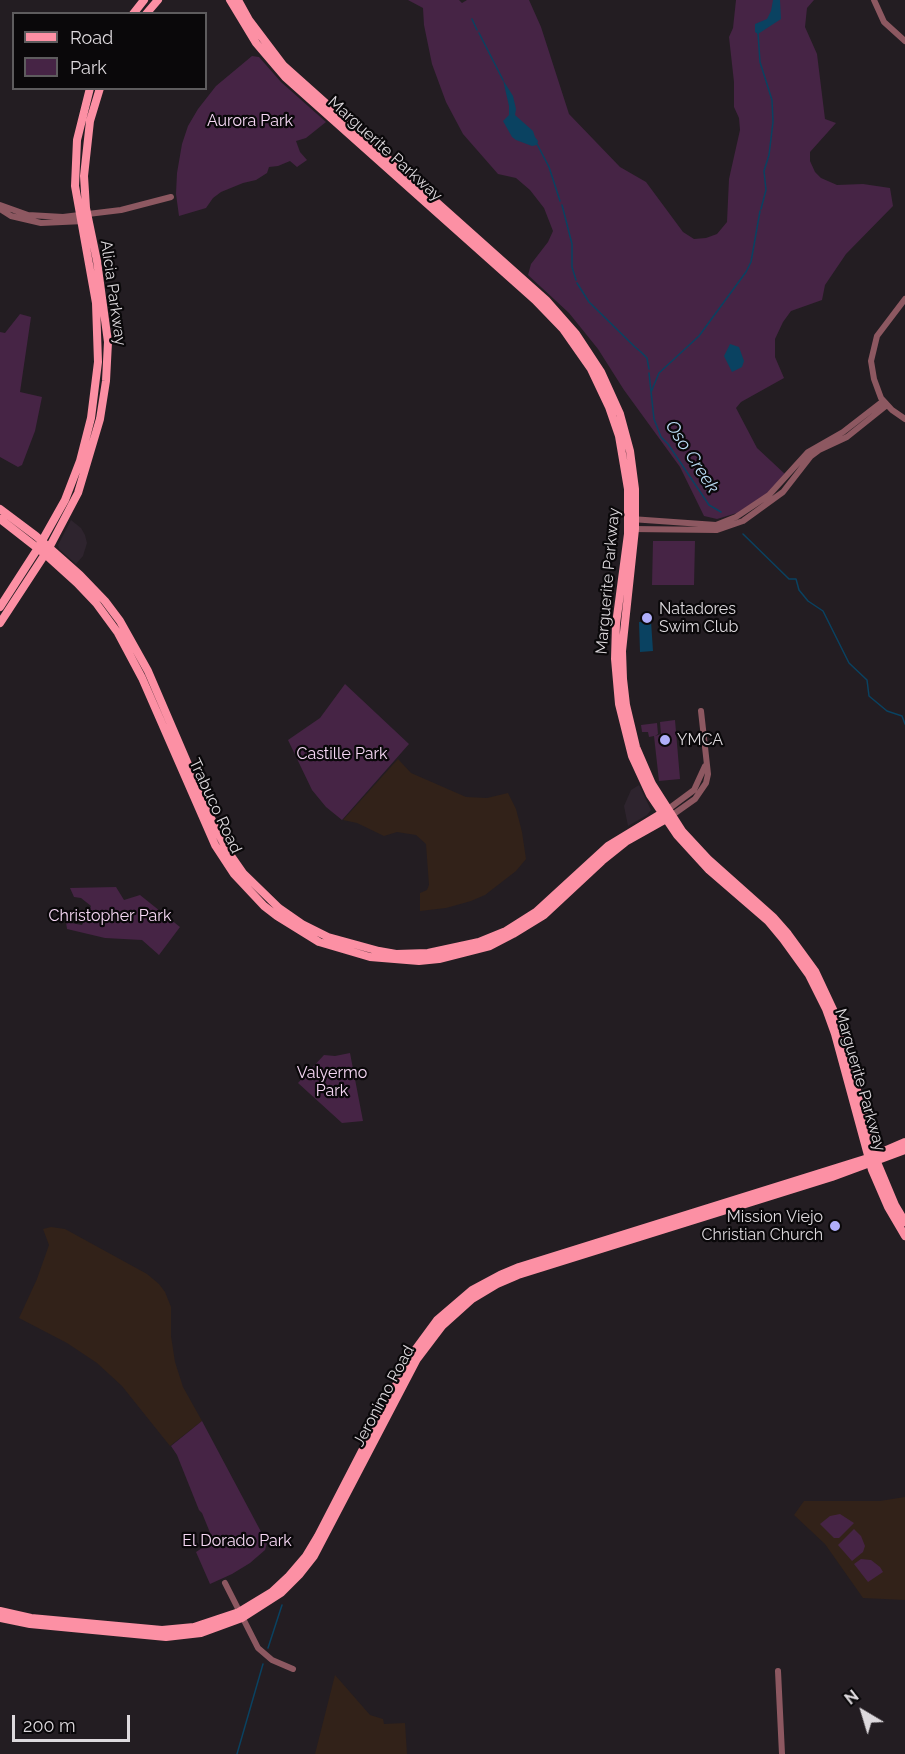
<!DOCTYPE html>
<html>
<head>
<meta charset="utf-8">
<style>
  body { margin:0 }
  #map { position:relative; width:905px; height:1754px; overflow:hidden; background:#231d22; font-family:Raleway,sans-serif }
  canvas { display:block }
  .legend { position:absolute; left:12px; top:12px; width:195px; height:78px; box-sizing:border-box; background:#0a080a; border:2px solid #5e5c5e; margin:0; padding:8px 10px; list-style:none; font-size:18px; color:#ddd9dd }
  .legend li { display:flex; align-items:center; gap:12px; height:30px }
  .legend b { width:30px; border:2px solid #5e5c5e }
  .north { position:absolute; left:833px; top:1682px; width:60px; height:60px; -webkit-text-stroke:4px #0a080a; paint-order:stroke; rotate:322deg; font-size:16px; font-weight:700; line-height:24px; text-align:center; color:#ddd9dd }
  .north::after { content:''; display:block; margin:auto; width:21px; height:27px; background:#ddd9dd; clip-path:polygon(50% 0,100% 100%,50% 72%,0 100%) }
  .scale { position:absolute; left:12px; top:1715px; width:118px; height:27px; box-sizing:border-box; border:3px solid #ddd9dd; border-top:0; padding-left:8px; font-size:18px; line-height:21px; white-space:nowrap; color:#ddd9dd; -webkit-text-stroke:4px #0a080a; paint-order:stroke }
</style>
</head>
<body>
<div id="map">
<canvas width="905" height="1754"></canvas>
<ul class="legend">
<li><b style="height:8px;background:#fc90a4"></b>Road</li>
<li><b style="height:16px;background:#462445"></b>Park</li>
</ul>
<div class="north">N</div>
<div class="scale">200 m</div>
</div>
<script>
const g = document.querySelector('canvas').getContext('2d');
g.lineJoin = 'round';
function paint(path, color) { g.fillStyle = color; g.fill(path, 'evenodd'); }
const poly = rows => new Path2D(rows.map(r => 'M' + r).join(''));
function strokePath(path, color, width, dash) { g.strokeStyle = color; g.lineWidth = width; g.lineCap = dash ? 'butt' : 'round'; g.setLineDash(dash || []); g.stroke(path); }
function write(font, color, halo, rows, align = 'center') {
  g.font = font + ' Raleway,sans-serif'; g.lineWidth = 4.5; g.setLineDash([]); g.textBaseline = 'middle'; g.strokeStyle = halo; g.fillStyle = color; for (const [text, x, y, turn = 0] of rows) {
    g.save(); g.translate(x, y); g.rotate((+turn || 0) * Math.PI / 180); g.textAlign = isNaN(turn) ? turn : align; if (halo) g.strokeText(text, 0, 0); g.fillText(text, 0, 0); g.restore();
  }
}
const built = poly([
  [71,520,81,528,85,535,87,543,83,556,76,564,59,549,58,545],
  [639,785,651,810,647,815,628,826,624,806,631,790]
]);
const education = poly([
  [398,759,411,773,466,797,487,798,508,793,516,809,522,832,526,859,516,871,485,895,471,901,446,908,420,911,420,893,427,890,429,885,426,844,416,835,397,832,384,836,357,823,343,820],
  [51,1227,65,1229,147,1274,159,1284,165,1292,171,1307,171,1336,175,1362,183,1387,202,1421,170,1446,122,1386,97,1363,67,1343,19,1318,37,1279,49,1245,43,1229],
  [905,1497,905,1600,863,1598,825,1544,794,1515,804,1501,880,1501],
  [335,1675,370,1715,383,1719,384,1724,405,1723,407,1754,315,1754]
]);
const green = poly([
  [408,0,459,0,462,3,467,0,529,0,541,27,569,114,620,167,646,182,683,232,694,239,706,238,717,234,727,222,729,179,740,130,739,118,734,107,734,82,729,37,733,28,736,0,814,0,807,8,805,27,817,54,825,119,836,123,810,152,810,161,815,172,821,178,837,185,863,184,890,188,893,206,846,254,825,285,822,300,791,311,783,322,775,339,775,357,784,378,741,402,736,408,757,448,786,475,775,489,737,513,717,519,704,516,680,467,624,390,598,349,569,313,528,275,531,264,548,242,553,231,544,208,530,190,516,178,498,174,463,134,446,102,432,64,424,25,423,8],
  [252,56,259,57,281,82,326,122,306,138,296,141,300,152,307,160,297,167,290,161,278,166,269,167,267,173,256,180,243,183,221,192,213,198,206,208,179,216,176,194,177,173,182,144,188,126,198,109,216,86],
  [20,314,31,317,20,392,42,397,35,431,22,465,18,467,0,457,0,332,5,333],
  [653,541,695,541,694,585,652,585],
  [345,684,409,744,342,820,326,807,312,790,288,740,320,718],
  [675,720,680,779,659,781,654,736,649,737,648,732,642,732,641,725,657,723,658,734,655,736,661,734,660,722],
  [116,887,124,900,140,895,180,927,159,955,142,940,105,938,67,929,66,922,82,925,91,906,81,898,74,897,70,888],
  [350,1053,363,1121,342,1123,298,1083,324,1055,335,1056],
  [202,1421,267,1543,265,1550,250,1563,232,1574,210,1584,196,1552,211,1542,211,1535,202,1513,199,1510,177,1455,171,1446],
  [840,1514,854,1523,839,1538,834,1538,820,1524,830,1516],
  [854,1529,861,1536,865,1546,863,1552,852,1561,838,1545],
  [861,1559,871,1560,880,1567,883,1572,868,1582,854,1564]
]);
const water = poly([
  [773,0,780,0,781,19,758,34,755,32,755,24,767,19,771,11],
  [503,80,513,96,516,109,515,115,533,131,535,137,538,141,537,145,532,146,516,140,512,137,503,121,509,115,509,106],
  [730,344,739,347,744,361,742,367,732,372,724,356],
  [651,621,653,651,640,652,639,622]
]);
const stream = poly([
  [472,19,477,30],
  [479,33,503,80],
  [758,33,760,62,772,100,773,122,769,155,764,171,766,190,761,209],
  [537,144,549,167,560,201],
  [562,205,572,244,572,267,576,280],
  [577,283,589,302,635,347,641,352,647,358,649,369],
  [649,373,654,419,661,437,668,444,709,505,721,512],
  [651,392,659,373,699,336,746,272,751,262,760,211],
  [743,534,789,579,796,579,799,590,808,601,823,611,849,663,867,680,869,696,887,711,902,716,905,724],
  [268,1648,282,1605],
  [237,1754,263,1664]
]);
const minor = poly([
  [874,0,884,22,905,41],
  [0,205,28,215,63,217,121,210,171,197],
  [0,209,11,216,41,223,84,221],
  [905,299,877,336,871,361,874,379,881,398,892,410,905,419],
  [631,519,716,525,736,517,769,495,808,452,843,432,883,401],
  [632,529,717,530,743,521,783,492,811,456,819,450,847,437,887,405],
  [667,810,694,790,705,766],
  [671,816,695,799,706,783,708,774,701,711],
  [225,1583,258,1648,272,1660,293,1669],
  [778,1671,782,1754]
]);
const major = poly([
  [230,0,256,43,285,77,535,300,563,329,591,369,609,407,619,436,628,489,628,534,616,624,615,659,619,704,632,756,650,795,677,835,709,870,768,921,783,939,809,975,826,1009,835,1034,872,1170,888,1207,905,1236],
  [238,0,249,20,283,65,546,300,576,334,601,372,620,414,630,451,635,489,635,529,622,651,623,679,626,705,636,747,652,784,682,831,708,859,773,917,788,934,815,971,837,1018,877,1162,895,1205,905,1222],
  [133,14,144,0],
  [146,14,158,0],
  [0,509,36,536,80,575,105,601,120,621,148,671,215,827,227,850,243,873,279,908,302,924,328,937,379,951,396,954,428,953,479,942,506,931,536,912,608,846,664,812],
  [0,519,45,554,77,583,96,603,118,633,142,678,215,845,234,874,264,906,277,916,319,942,370,957,419,961,439,959,490,946,513,934,544,915,602,861,627,841,668,818],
  [0,607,38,548,65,500,80,461,91,418,98,362,96,303,75,186,77,140,90,88],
  [0,623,49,548,78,493,100,419,106,381,108,342,97,261,86,208,84,176,90,121,100,88],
  [0,1611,31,1618,162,1630,194,1627,239,1612,272,1592,288,1577,306,1556,318,1536,412,1354,437,1320,472,1290,500,1275,519,1267,868,1158,905,1142],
  [0,1618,30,1624,166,1637,201,1633,242,1618,281,1593,299,1575,314,1556,417,1359,442,1326,472,1299,497,1284,518,1275,832,1177,905,1150]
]);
const markers = [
  [647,618,6,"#b0aefa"],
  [665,740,6,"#b0aefa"],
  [835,1226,6,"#b0aefa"]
];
const parkNames = [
  ["Aurora Park",250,121],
  ["Castille Park",342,754],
  ["Christopher Park",110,916],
  ["Valyermo",332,1073],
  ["Park",332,1091],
  ["El Dorado Park",237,1541]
];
const streetNames = [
  ["Marguerite Parkway",385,149,42],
  ["Alicia Parkway",113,293,82],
  ["Marguerite Parkway",608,581,-85],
  ["Trabuco Road",215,806,65],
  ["Marguerite Parkway",860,1080,74],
  ["Jeronimo Road",384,1396,-62]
];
const poiNames = [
  ["Natadores",659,609],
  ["Swim Club",659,627],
  ["YMCA",677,740],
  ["Mission Viejo",823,1217,"right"],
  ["Christian Church",823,1235,"right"]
];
const waterNames = [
  ["Oso Creek",692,457,57]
];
paint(built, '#2e242e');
paint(education, '#322219');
paint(green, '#462445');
paint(water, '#0a4261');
strokePath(stream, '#0a4261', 1.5);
strokePath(minor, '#8d5861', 6);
strokePath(major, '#fc90a4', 8);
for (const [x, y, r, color] of markers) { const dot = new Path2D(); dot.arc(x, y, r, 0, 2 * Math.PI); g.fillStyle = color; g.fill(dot); strokePath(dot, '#0a080a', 2); }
write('16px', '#f7d8f5', '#0a080a', parkNames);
write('16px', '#ddd9dd', '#0a080a', streetNames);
write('16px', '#ddd9dd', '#0a080a', poiNames, 'left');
write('italic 18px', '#badcf5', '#0a080a', waterNames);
</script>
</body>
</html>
